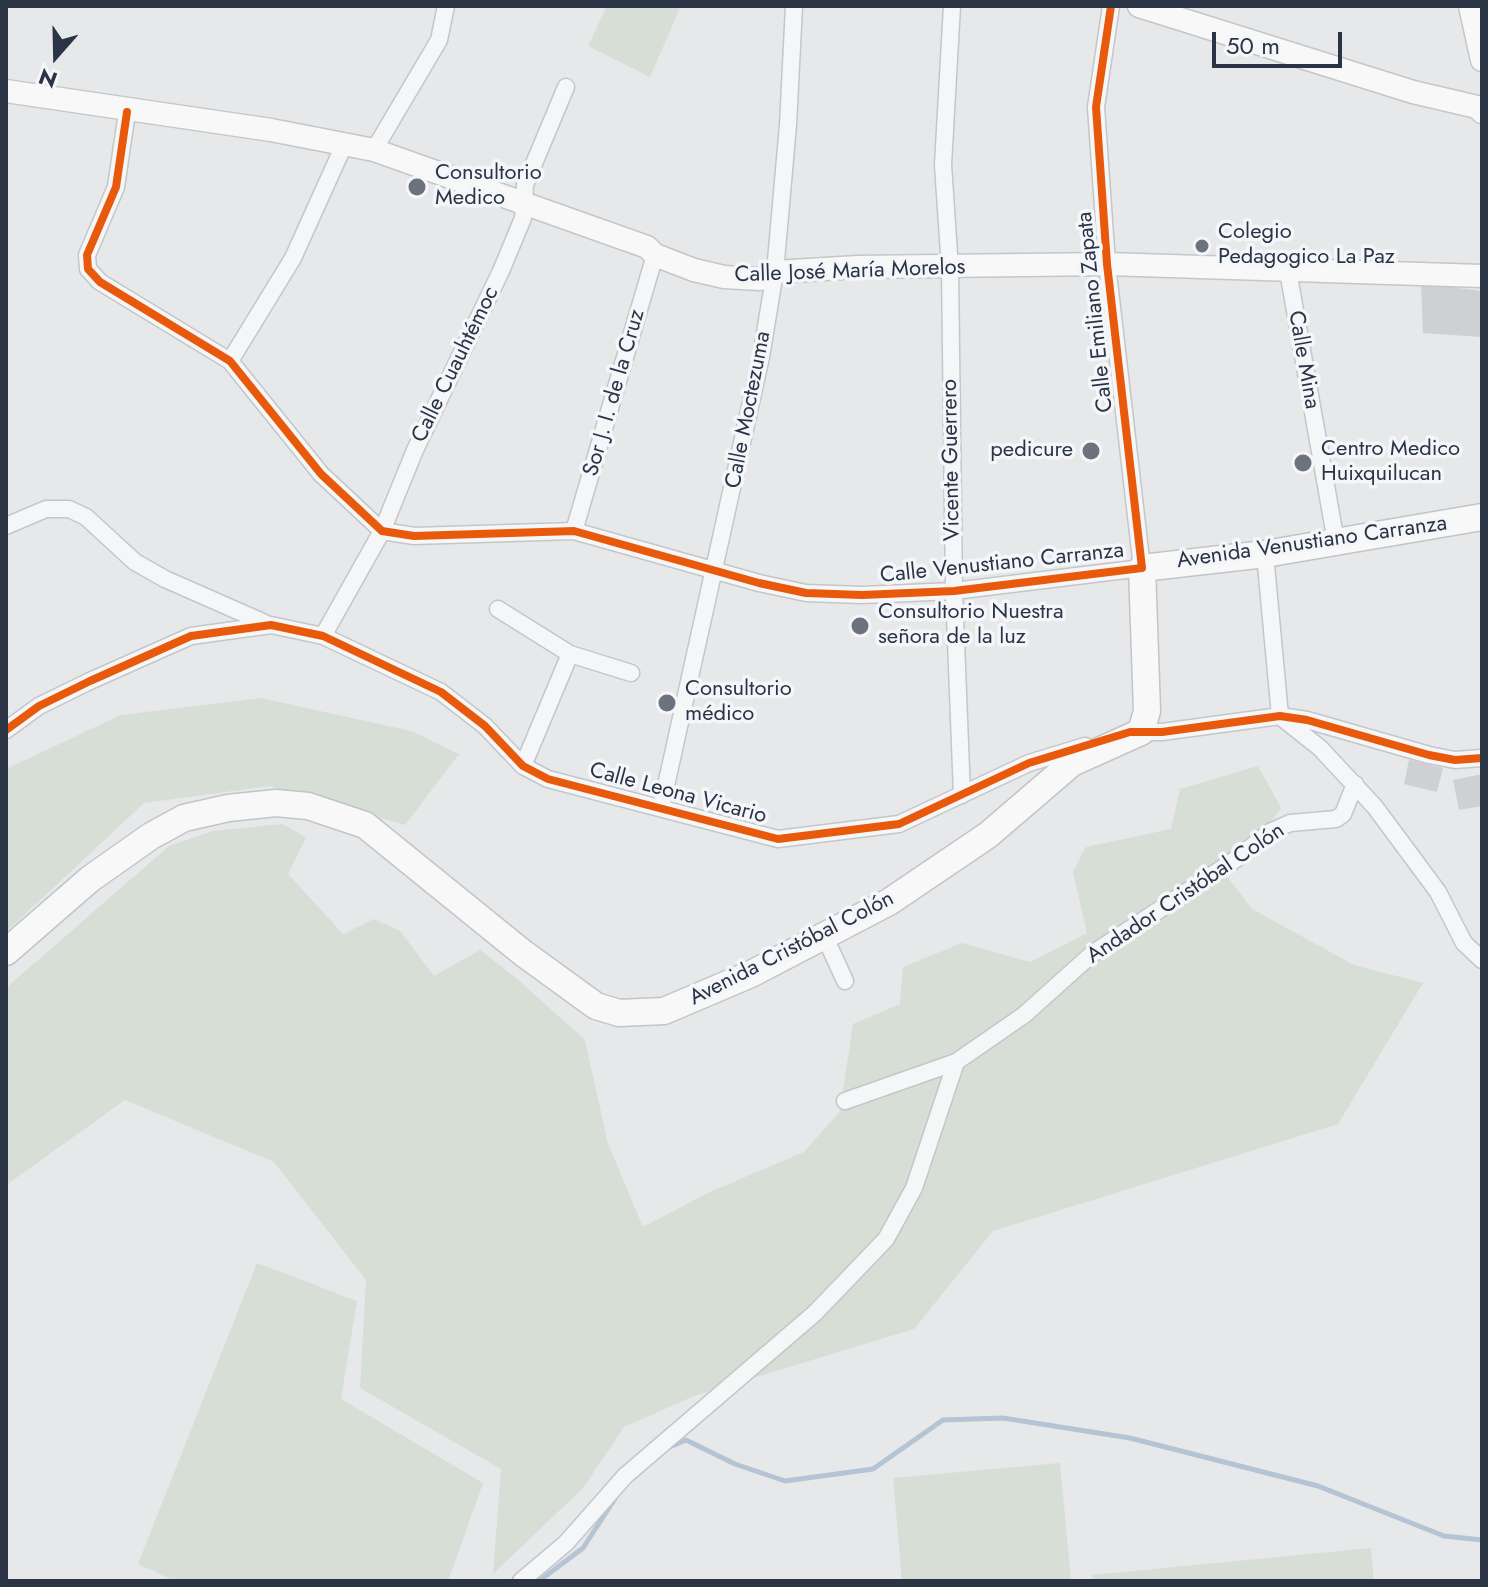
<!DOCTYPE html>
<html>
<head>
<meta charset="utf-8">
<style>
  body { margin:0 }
  #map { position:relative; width:1488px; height:1587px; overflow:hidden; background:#e6e8ea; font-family:Jost,sans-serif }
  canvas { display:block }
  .frame { position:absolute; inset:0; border:8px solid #2b3445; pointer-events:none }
  .north { position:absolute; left:16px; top:16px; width:80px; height:80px; -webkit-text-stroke:6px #f4f6f9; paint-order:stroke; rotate:200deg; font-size:22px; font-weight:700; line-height:32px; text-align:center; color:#2b3445 }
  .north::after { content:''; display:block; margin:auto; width:28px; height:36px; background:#2b3445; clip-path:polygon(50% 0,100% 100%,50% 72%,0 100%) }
  .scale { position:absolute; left:1212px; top:32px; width:130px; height:36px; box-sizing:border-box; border:4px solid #2b3445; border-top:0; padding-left:10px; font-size:24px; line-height:28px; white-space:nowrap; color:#2b3445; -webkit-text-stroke:6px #f4f6f9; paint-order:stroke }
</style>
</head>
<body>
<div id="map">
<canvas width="1488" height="1587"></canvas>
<div class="frame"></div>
<div class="north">N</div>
<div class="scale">50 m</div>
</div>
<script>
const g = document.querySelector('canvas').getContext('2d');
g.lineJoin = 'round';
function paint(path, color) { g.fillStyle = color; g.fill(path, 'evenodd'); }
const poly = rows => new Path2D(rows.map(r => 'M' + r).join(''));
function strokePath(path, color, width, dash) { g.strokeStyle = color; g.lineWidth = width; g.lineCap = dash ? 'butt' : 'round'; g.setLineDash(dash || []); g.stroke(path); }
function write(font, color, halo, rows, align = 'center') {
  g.font = font + ' Jost,sans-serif'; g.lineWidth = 7; g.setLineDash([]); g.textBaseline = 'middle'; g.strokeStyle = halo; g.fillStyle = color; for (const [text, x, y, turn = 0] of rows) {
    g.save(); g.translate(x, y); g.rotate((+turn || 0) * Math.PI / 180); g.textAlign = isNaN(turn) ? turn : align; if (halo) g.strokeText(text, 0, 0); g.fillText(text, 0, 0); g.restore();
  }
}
const green = poly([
  [607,6,681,6,650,77,588,46],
  [261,698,411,731,459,754,405,825,270,786,144,803,6,932,6,769,121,715],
  [1258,766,1281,808,1267,826,1216,862,1252,909,1354,965,1423,983,1338,1124,993,1231,914,1329,694,1396,624,1427,583,1488,493,1574,501,1469,360,1388,366,1280,274,1162,125,1100,6,1185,6,988,169,846,213,831,282,824,306,837,288,874,343,934,374,919,400,931,434,976,480,950,515,977,585,1040,608,1144,643,1227,710,1192,804,1152,840,1111,853,1024,900,1004,903,967,962,943,1030,962,1087,933,1073,872,1086,847,1171,829,1180,789],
  [257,1263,357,1301,341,1399,483,1483,448,1581,175,1581,138,1564],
  [1060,1463,1071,1581,902,1581,893,1478],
  [1371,1548,1374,1581,1093,1581,1092,1575]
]);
const stream = poly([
  [667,1448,686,1440,735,1464,785,1481,873,1469,943,1420,1003,1418,1130,1438,1318,1486,1444,1536,1482,1540],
  [539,1581,583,1548,616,1497]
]);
const building = poly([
  [1421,283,1482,291,1482,337,1423,333],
  [1409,760,1443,768,1437,792,1404,784],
  [1477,775,1482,775,1482,806,1459,810,1453,780]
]);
const minor = poly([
  [952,6,943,165,950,268,954,591,962,795],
  [127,112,116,187,87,255,88,269,100,282,230,361,321,474,382,531,414,536,574,531,759,583,806,593,862,595,954,591,1142,568,1107,264,1096,107,1111,6],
  [374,150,439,40,446,6],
  [1288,271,1336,542],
  [230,361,293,258,344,145],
  [6,526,46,509,69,509,86,517,135,562,165,579,265,623],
  [574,531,655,255],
  [1265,554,1280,716],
  [498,609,570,654,631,673],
  [323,636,382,531,415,450,501,271,523,218,525,185,566,87],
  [1281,717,1320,748,1375,807,1438,892,1464,943,1482,960],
  [6,730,39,706,90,681,191,636,271,625,323,636,441,692,485,726,523,766,548,779,778,839,899,824,1029,763,1085,746],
  [1134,732,1162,732,1280,716,1307,720,1429,755,1455,760,1482,758],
  [523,766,570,654],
  [661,808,761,357,775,272,788,125,794,6],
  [825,937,845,981],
  [845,1101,956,1062],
  [521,1581,566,1543,625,1476,815,1313,886,1239,914,1188,956,1062,1024,1015,1092,954,1232,862,1270,832,1290,823,1336,819,1343,814,1355,784]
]);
const secondary = poly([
  [1139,6,1413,92,1477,107,1482,112],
  [1470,6,1482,60],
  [6,91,271,130,374,150,647,247,655,255,694,270,724,277,760,279,775,272,858,267,1107,264,1482,276]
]);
const primary = poly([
  [6,952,90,879,151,836,184,818,228,808,276,803,308,806,365,825,523,953,596,1006,619,1013,664,1011,751,974,889,902,988,835,1072,763,1141,732,1147,711,1142,568,1265,554,1482,517]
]);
const cycleway = poly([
  [127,112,116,187,87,255,88,269,100,282,230,361,321,474,382,531,414,536,574,531,759,583,806,593,862,595,954,591,1142,568,1107,264,1096,107,1111,6],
  [6,730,39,706,90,681,191,636,271,625,323,636,441,692,485,726,523,766,548,779,778,839,899,824,1029,763,1130,732,1162,732,1280,716,1307,720,1429,755,1455,760,1482,758]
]);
const markers = [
  [417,187,10,"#6c737f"],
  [1202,246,8,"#6c737f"],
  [1091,451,10,"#6c737f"],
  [1303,463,10,"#6c737f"],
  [860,626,10,"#6c737f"],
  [667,703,10,"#6c737f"]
];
const poiNames = [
  ["Consultorio",435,174],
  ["Medico",435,199],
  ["Colegio",1218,233],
  ["Pedagogico La Paz",1218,258],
  ["Centro Medico",1321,450],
  ["Huixquilucan",1321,475],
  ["pedicure",1073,451,"right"],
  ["Consultorio Nuestra",878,613],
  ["señora de la luz",878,638],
  ["Consultorio",685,690],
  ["médico",685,715]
];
const streetNames = [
  ["Calle José María Morelos",850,272,-2],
  ["Calle Emiliano Zapata",1096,312,-96],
  ["Calle Mina",1303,360,80],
  ["Calle Cuauhtémoc",456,365,-64],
  ["Sor J. I. de la Cruz",615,393,-74],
  ["Calle Moctezuma",749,410,-79],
  ["Vicente Guerrero",952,460,-91],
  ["Avenida Venustiano Carranza",1312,543,-8],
  ["Calle Venustiano Carranza",1002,564,-6],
  ["Calle Leona Vicario",678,794,15],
  ["Andador Cristóbal Colón",1186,894,-34],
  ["Avenida Cristóbal Colón",792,949,-27]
];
paint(green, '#d6ded6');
strokePath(stream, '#b4c4d5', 5);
paint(building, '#ced0d3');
strokePath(minor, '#c4c6c8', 19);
strokePath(secondary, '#c4c6c8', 25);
strokePath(primary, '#c2c5c8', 29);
strokePath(minor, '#f5f6f7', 16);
strokePath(secondary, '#f8f8f8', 22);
strokePath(primary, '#f8f8f8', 26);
strokePath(cycleway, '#e8590c', 8);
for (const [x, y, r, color] of markers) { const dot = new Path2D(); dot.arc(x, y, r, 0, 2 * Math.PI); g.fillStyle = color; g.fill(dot); strokePath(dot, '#f4f6f9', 3); }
write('22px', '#2b3445', '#f4f6f9', poiNames, 'left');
write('22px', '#2b3445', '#f4f6f9', streetNames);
</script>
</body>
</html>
